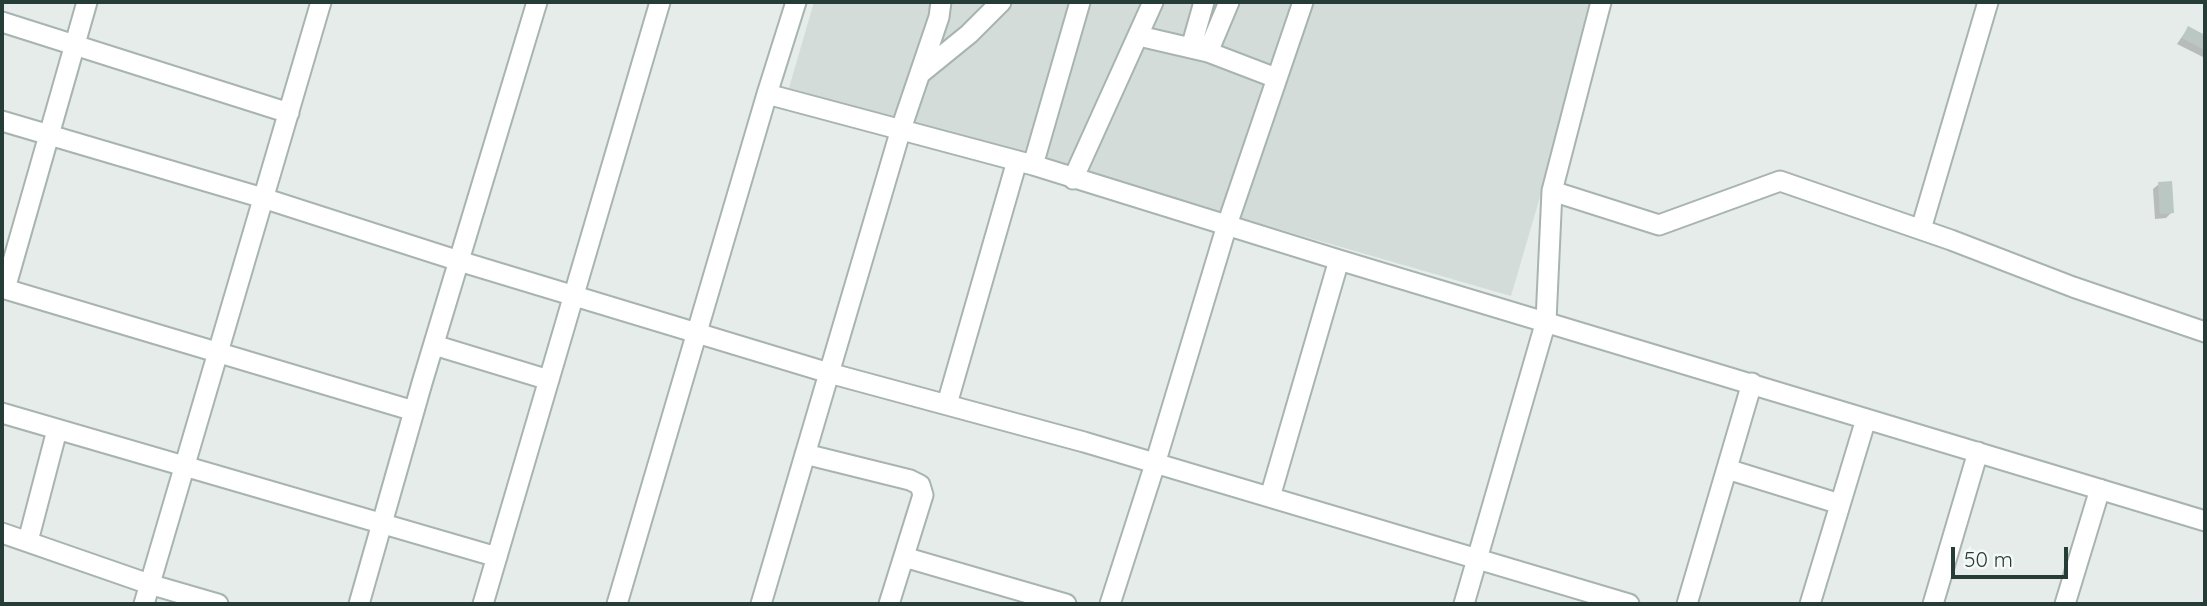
<!DOCTYPE html>
<html>
<head>
<meta charset="utf-8">
<style>
  body { margin:0 }
  #map { position:relative; width:2207px; height:606px; overflow:hidden; background:#e5ece9; font-family:Quicksand,sans-serif }
  canvas { display:block }
  .frame { position:absolute; inset:0; border:4px solid #263c37; pointer-events:none }
  .scale { position:absolute; left:1951px; top:547px; width:117px; height:32px; box-sizing:border-box; border:4px solid #263c37; border-top:0; padding-left:9px; font-size:21px; line-height:24px; white-space:nowrap; color:#263c37; -webkit-text-stroke:5px #f5f9f7; paint-order:stroke }
</style>
</head>
<body>
<div id="map">
<canvas width="2207" height="606"></canvas>
<div class="frame"></div>
<div class="scale">50 m</div>
</div>
<script>
const g = document.querySelector('canvas').getContext('2d');
g.lineJoin = 'round';
function paint(path, color) { g.fillStyle = color; g.fill(path, 'evenodd'); }
const poly = rows => new Path2D(rows.map(r => 'M' + r).join(''));
function strokePath(path, color, width, dash) { g.strokeStyle = color; g.lineWidth = width; g.lineCap = dash ? 'butt' : 'round'; g.setLineDash(dash || []); g.stroke(path); }
const built = poly([
  [814,2,1597,2,1511,296,789,88]
]);
const shadow = poly([
  [2188,28,2205,37,2205,58,2177,44],
  [2159,184,2172,212,2166,218,2155,219,2153,189]
]);
const building = poly([
  [2188,26,2205,35,2205,50,2182,38],
  [2172,181,2174,213,2160,214,2158,182]
]);
const minor = poly([
  [2,22,289,113],
  [1139,36,1208,52,1276,78],
  [1191,48,1204,2],
  [1208,52,1229,2],
  [921,73,969,34,1001,2],
  [767,94,1033,165,1339,260,2205,521],
  [2,121,263,198,459,261,829,373,1084,442,1629,604],
  [1033,165,1080,2],
  [1073,179,1153,2],
  [1552,191,1659,225,1780,181,1951,240,2073,287,2205,332],
  [1921,229,1988,2],
  [2,288,414,411],
  [5,289,87,2],
  [434,345,549,380],
  [947,404,1017,161],
  [2,413,497,557],
  [805,454,910,480,920,485,923,495,889,604],
  [1727,469,1840,504],
  [1270,497,1339,260],
  [2,533,149,584,218,604],
  [28,541,57,430],
  [904,557,1066,604],
  [144,604,321,2],
  [359,604,422,383,537,2],
  [483,604,660,2],
  [617,604,767,94,796,2],
  [761,604,901,129,939,17,941,2],
  [1110,604,1155,464,1227,225,1303,2],
  [1464,604,1546,321,1552,191,1601,2],
  [1687,604,1752,383],
  [1810,604,1866,419],
  [1933,604,1978,452],
  [2065,604,2100,489]
]);
paint(built, '#d3dcd8');
paint(shadow, '#0003');
paint(building, '#bac7c2');
strokePath(minor, '#a8b4b0', 23);
strokePath(minor, '#fff', 19);
</script>
</body>
</html>
